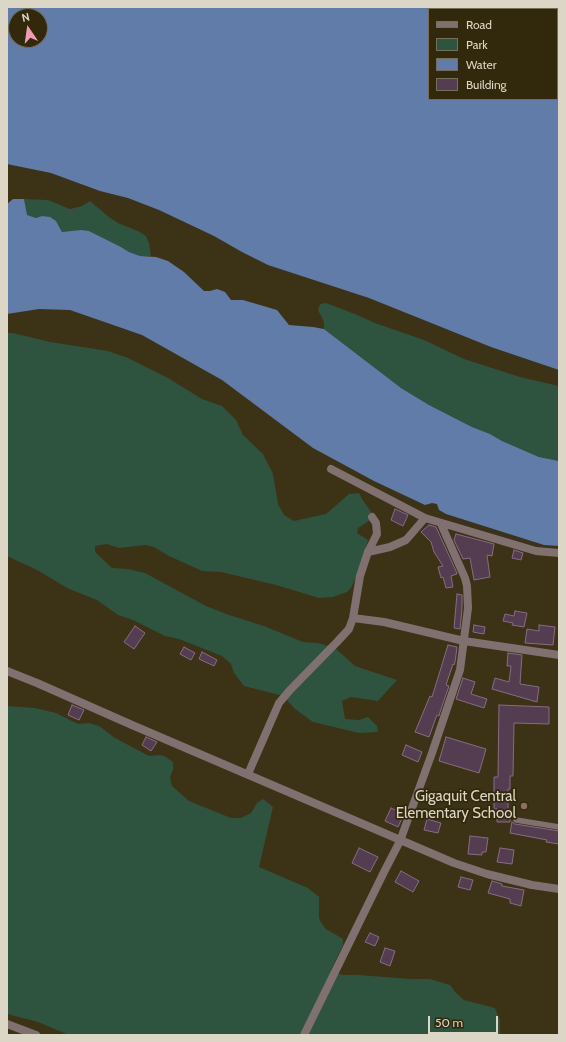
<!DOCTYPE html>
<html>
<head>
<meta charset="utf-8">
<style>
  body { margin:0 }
  #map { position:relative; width:566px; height:1042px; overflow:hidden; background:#3c3216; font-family:Cabin,sans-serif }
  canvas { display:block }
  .frame { position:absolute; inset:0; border:8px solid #dcd6c6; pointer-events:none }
  .legend { position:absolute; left:428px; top:8px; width:130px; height:92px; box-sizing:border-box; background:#32280b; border:1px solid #766e56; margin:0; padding:5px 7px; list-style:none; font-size:12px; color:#dcd6c6 }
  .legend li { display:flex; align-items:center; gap:8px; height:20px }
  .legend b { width:20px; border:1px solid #766e56 }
  .north { position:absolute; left:8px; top:8px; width:40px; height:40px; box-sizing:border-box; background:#32280b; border:1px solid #766e56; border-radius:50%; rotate:347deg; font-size:11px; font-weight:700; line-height:16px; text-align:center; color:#dcd6c6 }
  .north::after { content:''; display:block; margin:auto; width:14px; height:18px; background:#f09ab4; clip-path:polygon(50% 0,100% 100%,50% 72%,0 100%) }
  .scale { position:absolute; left:428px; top:1016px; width:70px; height:18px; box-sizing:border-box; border:2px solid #dcd6c6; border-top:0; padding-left:5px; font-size:12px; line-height:14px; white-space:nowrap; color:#dcd6c6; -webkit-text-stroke:3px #32280b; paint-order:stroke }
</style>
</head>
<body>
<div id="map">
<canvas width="566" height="1042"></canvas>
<div class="frame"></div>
<ul class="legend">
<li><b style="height:5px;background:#817070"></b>Road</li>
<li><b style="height:11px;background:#2e533f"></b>Park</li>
<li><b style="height:11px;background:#617ca9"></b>Water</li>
<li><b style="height:11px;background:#553d51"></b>Building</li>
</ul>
<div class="north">N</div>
<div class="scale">50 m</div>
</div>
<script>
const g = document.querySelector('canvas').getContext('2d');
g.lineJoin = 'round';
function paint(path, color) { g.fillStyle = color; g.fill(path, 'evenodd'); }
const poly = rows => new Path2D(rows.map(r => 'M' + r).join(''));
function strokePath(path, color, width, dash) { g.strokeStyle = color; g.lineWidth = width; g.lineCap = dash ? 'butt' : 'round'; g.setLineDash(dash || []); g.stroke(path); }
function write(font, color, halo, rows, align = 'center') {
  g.font = font + ' Cabin,sans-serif'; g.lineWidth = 3.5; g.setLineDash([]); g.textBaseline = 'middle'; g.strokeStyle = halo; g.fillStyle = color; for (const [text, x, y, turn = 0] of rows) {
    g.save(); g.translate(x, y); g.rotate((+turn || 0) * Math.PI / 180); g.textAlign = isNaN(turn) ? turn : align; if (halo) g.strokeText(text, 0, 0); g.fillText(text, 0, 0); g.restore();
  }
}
const green = poly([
  [24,199,48,200,70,209,82,206,90,201,109,217,118,223,138,231,146,236,149,243,151,256,140,256,129,252,121,247,89,231,62,232,56,221,42,216,36,218,26,215],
  [326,303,355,314,375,323,424,340,464,359,520,377,559,386,559,461,539,457,502,441,490,434,472,427,429,405,401,388,324,329,324,322,318,310,320,304],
  [7,333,13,333,50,342,108,351,128,358,168,378,202,399,222,406,236,420,243,435,263,454,273,474,278,504,284,515,294,521,326,514,349,494,359,493,362,499,372,513,369,521,358,528,357,533,368,540,361,567,351,588,347,592,333,597,319,598,276,585,221,572,202,571,169,556,154,547,146,545,119,548,107,544,95,546,95,552,112,568,128,569,145,573,206,606,229,615,264,626,303,642,318,643,335,648,355,666,397,680,378,701,351,697,342,701,345,719,359,720,368,717,377,726,378,732,359,733,313,722,295,709,283,696,244,686,234,673,231,664,222,656,179,639,165,636,133,620,118,615,97,600,69,589,37,570,7,556],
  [7,706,35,708,56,713,78,724,89,723,99,726,115,738,149,756,160,755,166,757,173,762,173,770,170,777,172,786,189,801,231,818,241,818,251,813,257,803,263,799,273,807,259,867,308,888,319,897,319,918,322,924,326,929,343,939,343,945,331,970,342,975,359,975,411,979,430,979,450,985,456,993,464,1000,495,1008,500,1020,500,1035,69,1035,38,1022,7,1014]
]);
const water = poly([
  [7,7,559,7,559,370,491,347,369,298,268,265,242,252,214,236,159,210,128,198,100,191,51,173,7,164],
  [429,9,557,9,557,99,429,99],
  [16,16,40,16,40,40,16,40],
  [13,199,24,199,27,215,36,218,42,216,50,217,56,221,62,232,81,230,89,231,121,247,129,252,140,256,156,257,168,261,184,272,204,291,210,291,217,289,225,292,231,300,243,300,277,310,289,325,313,327,324,329,401,388,429,405,472,427,490,434,502,441,539,457,559,461,559,546,544,545,446,514,439,510,437,504,432,503,425,505,374,481,313,448,222,380,142,335,70,310,39,309,7,314,7,204]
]);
const building = poly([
  [395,509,408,515,403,526,391,520,395,509],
  [429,525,436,527,456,571,457,574,451,576,453,587,446,588,443,577,441,578,438,567,443,566,434,552,431,542,421,532,429,525],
  [456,534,494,544,492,556,487,555,490,577,474,580,470,558,463,559,454,540,456,534],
  [514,550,523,553,521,560,512,558,514,550],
  [457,594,462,595,462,608,460,629,454,628,457,594],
  [515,611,527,613,524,627,512,625,513,623,503,621,505,614,514,616,515,611],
  [474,625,485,627,484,634,473,632,474,625],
  [539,625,555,627,553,645,525,643,527,629,539,631,539,625],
  [135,626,145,633,134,649,124,642,135,626],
  [448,645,457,647,455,662,454,665,453,664,446,685,449,686,440,712,439,716,437,715,429,737,415,732,430,696,432,697,448,645],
  [184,647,195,653,191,660,180,654,184,647],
  [202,652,217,660,214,666,199,659,202,652],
  [508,653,522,655,520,684,539,687,537,702,492,689,495,678,509,682,511,666,507,666,508,653],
  [463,678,475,682,471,694,487,699,484,708,456,699,463,678],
  [72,705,84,710,79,720,68,715,72,705],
  [499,705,549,707,549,724,514,723,513,776,510,776,510,789,508,789,508,810,511,810,510,822,497,822,497,809,494,809,494,777,498,777,499,705],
  [146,737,157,742,151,751,142,745,146,737],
  [446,737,486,749,479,773,439,761,446,737],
  [406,745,422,752,418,762,402,755,406,745],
  [391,808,404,814,398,827,385,821,391,808],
  [427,819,441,823,438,833,424,830,427,819],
  [512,822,515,824,559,831,559,844,546,842,547,840,510,833,512,822],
  [470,836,488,838,486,852,482,852,482,855,468,854,470,836],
  [359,848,378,857,370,872,352,863,359,848],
  [500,848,514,850,512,864,497,862,500,848],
  [401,871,419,881,413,892,395,882,401,871],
  [461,877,473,880,470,890,458,887,461,877],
  [492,881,502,884,502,886,524,890,521,906,510,903,510,899,488,893,492,881],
  [370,933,379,937,375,946,365,942,370,933],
  [385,948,395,951,390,966,380,962,385,948]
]);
const lane = poly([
  [516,820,559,827]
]);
const street = poly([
  [331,469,425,518,536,551,559,553],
  [368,552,390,547,406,540,425,518],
  [353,618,384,622,464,641,559,655],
  [7,671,37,683,132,725,454,863,487,874,532,885,559,889],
  [248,774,279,703,290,690,337,642,349,629,353,618,360,576,368,552,377,534,376,523,372,517],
  [7,1024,36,1035],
  [304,1035,384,872,400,841,432,753,460,670,468,608,467,586,465,578,441,524]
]);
const markers = [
  [524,806,4,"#8d6e63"]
];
const poiNames = [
  ["Gigaquit Central",516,797],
  ["Elementary School",516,814]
];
paint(green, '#2e533f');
paint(water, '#617ca9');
paint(building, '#553d51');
strokePath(building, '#876c82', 1);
strokePath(lane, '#817070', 5.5);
strokePath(street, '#817070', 8);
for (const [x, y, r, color] of markers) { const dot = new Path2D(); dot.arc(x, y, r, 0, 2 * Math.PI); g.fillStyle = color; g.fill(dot); strokePath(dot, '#32280b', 1.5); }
write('15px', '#dcd6c6', '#32280b', poiNames, 'right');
</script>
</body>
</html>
